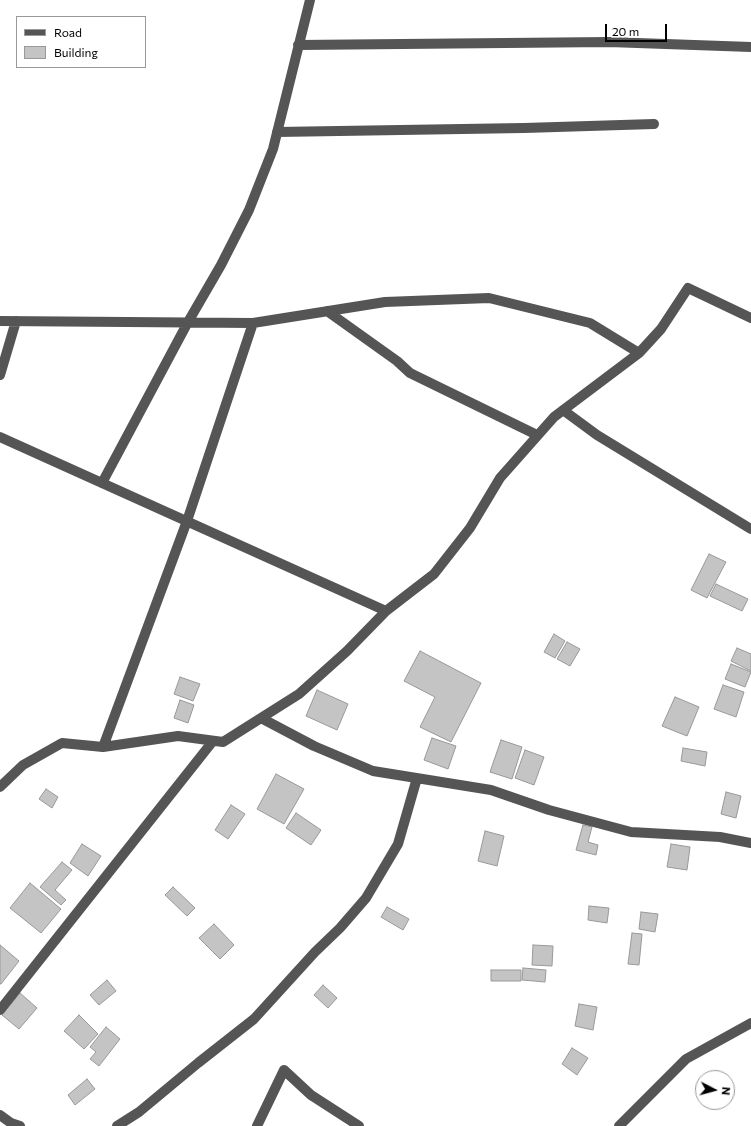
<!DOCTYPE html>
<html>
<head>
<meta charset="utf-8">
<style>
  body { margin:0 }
  #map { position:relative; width:751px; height:1126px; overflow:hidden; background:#fff; font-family:Commissioner,sans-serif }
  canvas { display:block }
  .legend { position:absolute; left:16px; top:16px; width:130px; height:52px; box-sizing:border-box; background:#fff; border:1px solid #999; margin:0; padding:5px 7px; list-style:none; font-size:12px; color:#000 }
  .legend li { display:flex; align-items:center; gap:8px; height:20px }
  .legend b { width:20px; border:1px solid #999 }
  .north { position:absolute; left:695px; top:1070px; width:40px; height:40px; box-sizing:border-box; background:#fff; border:1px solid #999; border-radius:50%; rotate:96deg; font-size:11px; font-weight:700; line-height:16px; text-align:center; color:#000 }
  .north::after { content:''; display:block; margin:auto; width:14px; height:18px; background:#000; clip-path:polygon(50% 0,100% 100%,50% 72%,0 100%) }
  .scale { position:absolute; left:605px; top:24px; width:62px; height:18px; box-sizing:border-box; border:2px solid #000; border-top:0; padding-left:5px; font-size:12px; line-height:14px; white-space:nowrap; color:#000; -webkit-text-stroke:3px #fff; paint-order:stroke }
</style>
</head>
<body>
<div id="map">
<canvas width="751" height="1126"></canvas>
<ul class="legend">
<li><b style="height:5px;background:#555"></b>Road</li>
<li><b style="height:11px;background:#c4c4c4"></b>Building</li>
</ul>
<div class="north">N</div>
<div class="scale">20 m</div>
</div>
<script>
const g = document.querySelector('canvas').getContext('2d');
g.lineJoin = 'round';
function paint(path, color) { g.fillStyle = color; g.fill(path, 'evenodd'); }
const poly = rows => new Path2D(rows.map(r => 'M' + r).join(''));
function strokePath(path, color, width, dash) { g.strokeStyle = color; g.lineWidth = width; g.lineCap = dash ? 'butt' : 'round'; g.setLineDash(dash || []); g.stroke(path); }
const building = poly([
  [709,554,726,562,707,598,691,590,709,554],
  [716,584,748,599,742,611,710,596,716,584],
  [554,634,565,641,555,658,544,652,554,634],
  [567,642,580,649,570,666,557,659,567,642],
  [737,648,751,654,751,671,731,661,737,648],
  [420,651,481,683,451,742,420,727,435,697,404,681,420,651],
  [731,664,751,672,745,687,725,679,731,664],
  [180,677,200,684,193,701,174,694,180,677],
  [723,685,744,692,736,717,714,709,723,685],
  [317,690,348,704,337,730,306,716,317,690],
  [675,697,699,707,687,736,662,726,675,697],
  [180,700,194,705,188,723,174,718,180,700],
  [432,738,456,746,448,769,424,760,432,738],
  [501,740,522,747,512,779,490,772,501,740],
  [683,748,707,752,705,766,681,761,683,748],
  [525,750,544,757,534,785,515,778,525,750],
  [276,774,304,789,284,824,257,809,276,774],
  [46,789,58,797,52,808,39,799,46,789],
  [726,792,741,796,736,818,721,814,726,792],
  [231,805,245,814,228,839,215,830,231,805],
  [296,813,321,830,311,845,286,828,296,813],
  [583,825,592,827,588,842,598,845,596,855,576,850,583,825],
  [485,831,504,836,497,866,478,861,485,831],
  [82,844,101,856,88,876,70,863,82,844],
  [671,844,690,847,687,870,667,867,671,844],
  [62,862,72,870,55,890,66,900,61,905,40,887,62,862],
  [30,883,61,909,41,933,10,908,30,883],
  [173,887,195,908,187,916,165,895,173,887],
  [589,906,609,908,607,923,588,920,589,906],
  [387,907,409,919,403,930,381,917,387,907],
  [641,912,658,914,655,932,639,929,641,912],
  [214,924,234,945,220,959,199,938,214,924],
  [632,933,642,934,639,965,628,964,632,933],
  [0,945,19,961,1,984,0,984,0,945],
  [533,945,553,946,552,966,532,965,533,945],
  [523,968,546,970,545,982,522,980,523,968],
  [491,970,521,970,521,981,491,981,491,970],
  [107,980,116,991,99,1005,90,995,107,980],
  [323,985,337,998,328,1008,314,995,323,985],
  [20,993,37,1008,19,1029,2,1015,20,993],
  [579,1004,597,1007,593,1030,575,1026,579,1004],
  [79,1015,98,1034,84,1049,64,1031,79,1015],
  [106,1027,120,1039,99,1066,90,1059,96,1052,90,1047,106,1027],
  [572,1048,588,1058,577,1075,562,1064,572,1048],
  [87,1079,95,1089,75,1105,68,1095,87,1079]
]);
const minor = poly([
  [298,45,609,42,751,47],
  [277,132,524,128,654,124],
  [327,311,397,361,410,373,537,435],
  [0,321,253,323,385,302,489,298,590,323,639,353],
  [0,375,16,321],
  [563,410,597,435,751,529],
  [0,437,386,611],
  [102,483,188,322,221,265,249,210,273,149,310,0],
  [261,718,314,746,373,771,491,790,549,810,631,832,720,837,751,843],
  [103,747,187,521,253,323],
  [0,787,23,765,62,743,103,747,178,736,223,742,299,694,347,651,386,611,434,574,470,528,500,478,554,417,639,353,661,329,688,288,751,318],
  [0,1010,213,741],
  [0,1115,11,1123,20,1126],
  [117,1126,139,1112,198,1063,254,1019,315,952,340,928,366,898,398,844,417,778],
  [257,1126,284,1070,311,1095,359,1126],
  [619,1126,686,1059,751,1023]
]);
paint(building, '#c4c4c4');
strokePath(building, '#999', 1);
strokePath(minor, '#555', 10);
</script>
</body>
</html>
